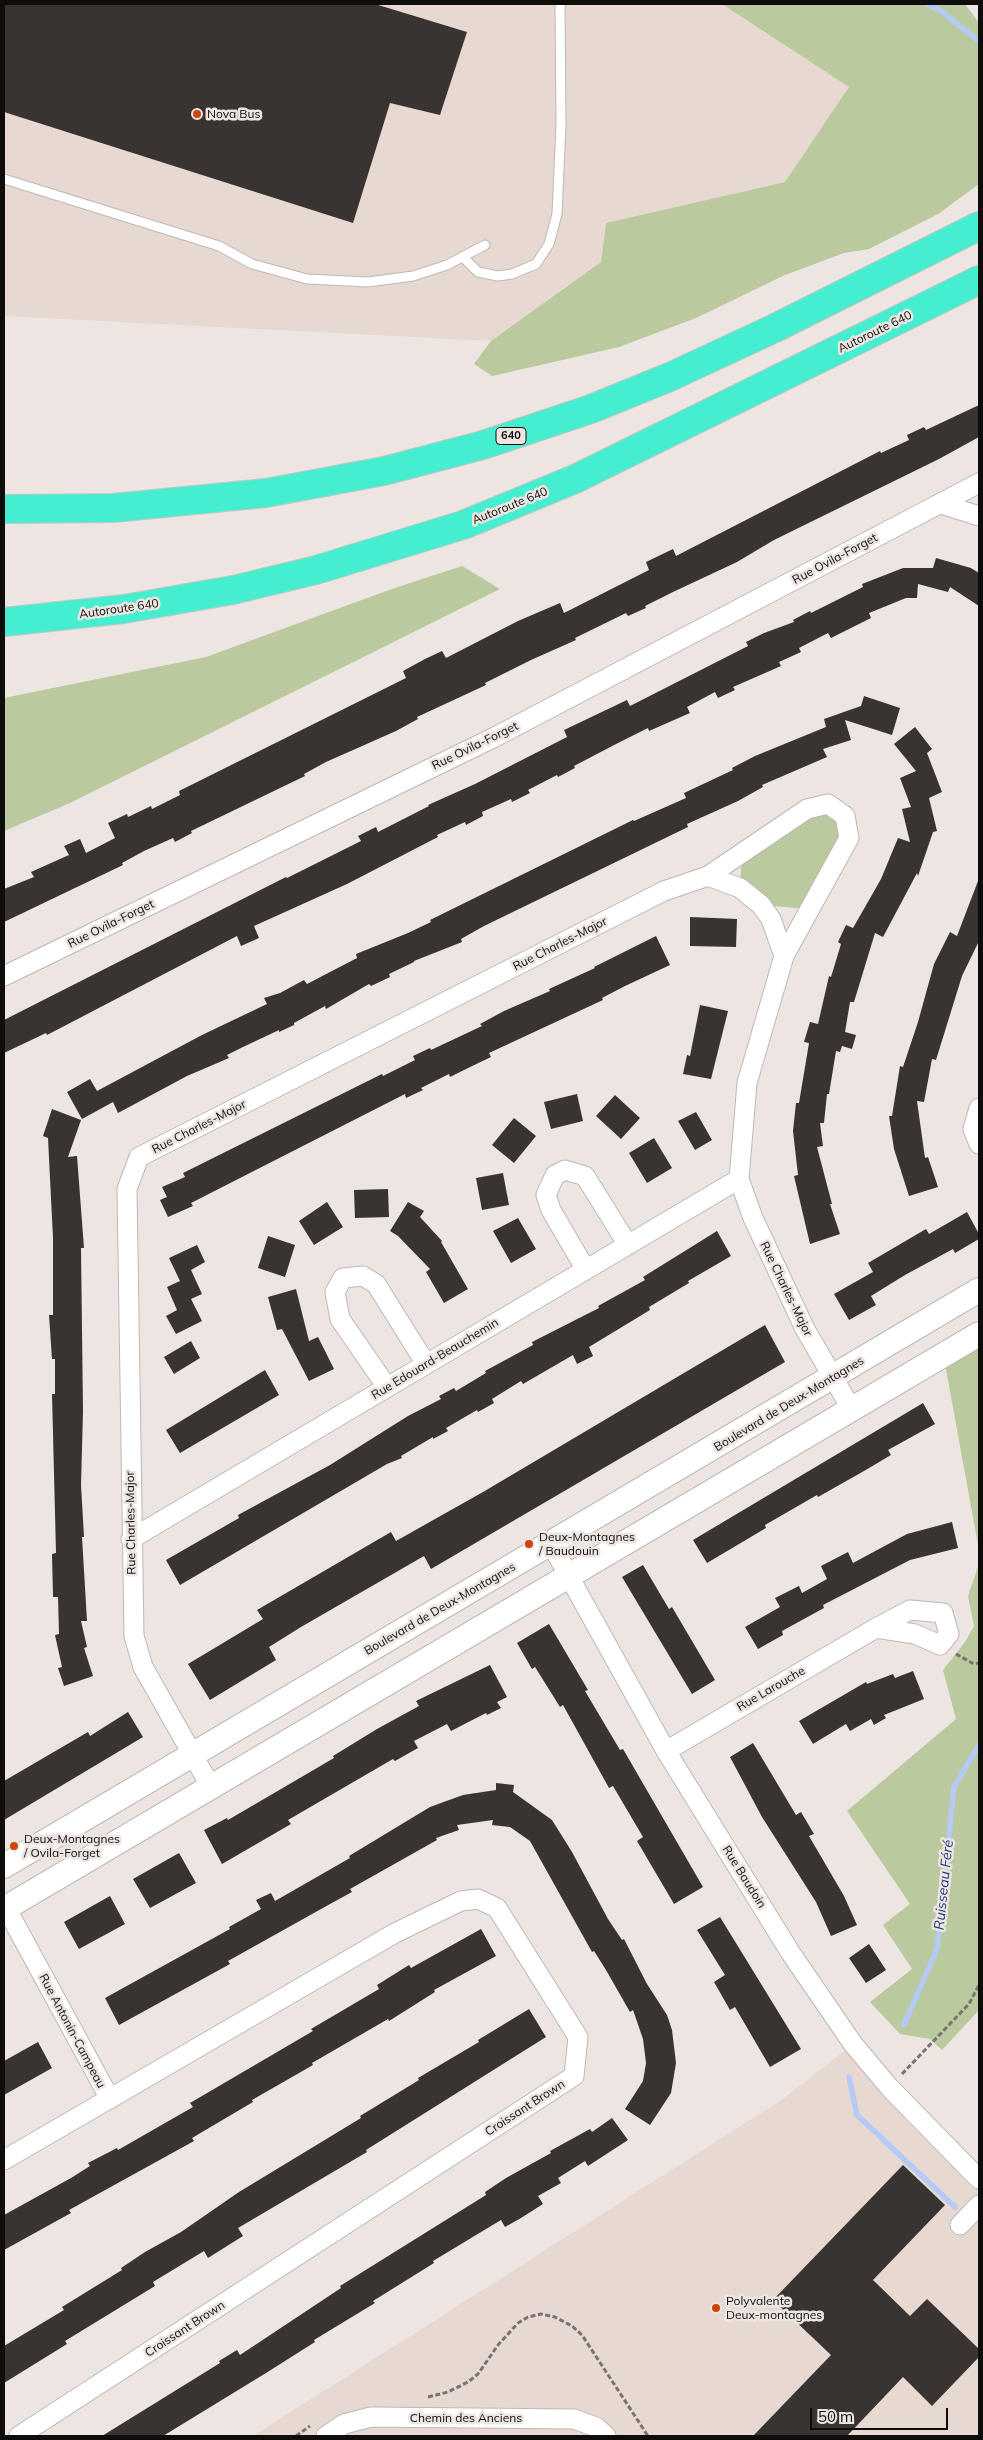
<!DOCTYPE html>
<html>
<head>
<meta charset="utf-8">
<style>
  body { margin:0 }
  #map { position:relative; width:983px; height:2440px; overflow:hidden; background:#ece5e2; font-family:Mulish,sans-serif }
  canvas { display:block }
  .frame { position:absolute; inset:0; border:5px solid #0f0d0c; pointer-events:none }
  .scale { position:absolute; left:810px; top:2408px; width:138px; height:22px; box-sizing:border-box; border:2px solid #0f0d0c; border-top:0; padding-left:6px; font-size:15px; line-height:18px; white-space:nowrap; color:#0f0d0c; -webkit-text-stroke:4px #ece5e2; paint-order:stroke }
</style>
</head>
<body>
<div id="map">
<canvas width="983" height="2440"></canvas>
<div class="frame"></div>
<div class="scale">50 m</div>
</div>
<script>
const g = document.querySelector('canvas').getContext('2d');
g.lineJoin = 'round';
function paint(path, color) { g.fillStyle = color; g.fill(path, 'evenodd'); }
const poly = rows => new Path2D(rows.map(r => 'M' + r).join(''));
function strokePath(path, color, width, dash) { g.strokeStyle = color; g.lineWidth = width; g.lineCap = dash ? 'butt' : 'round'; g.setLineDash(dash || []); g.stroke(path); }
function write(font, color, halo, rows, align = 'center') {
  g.font = font + ' Mulish,sans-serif'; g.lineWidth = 5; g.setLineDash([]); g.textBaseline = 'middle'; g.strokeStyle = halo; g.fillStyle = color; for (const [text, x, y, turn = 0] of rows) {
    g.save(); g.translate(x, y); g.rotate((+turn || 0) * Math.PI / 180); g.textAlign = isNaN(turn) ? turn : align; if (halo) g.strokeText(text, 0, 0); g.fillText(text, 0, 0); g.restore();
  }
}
const built = poly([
  [4,4,722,4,850,87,785,182,606,223,601,262,491,341,4,316],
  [852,2045,979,2181,979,2436,253,2436,780,2101]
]);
const green = poly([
  [722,4,965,4,979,23,979,184,938,214,869,249,844,253,785,275,696,318,619,347,492,376,474,364,491,341,601,262,606,223,785,182,849,87],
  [462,566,500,589,70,803,4,831,4,698,206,657,389,590],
  [828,804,849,838,810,909,761,905,740,888,742,854],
  [979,1346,979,1550,945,1364],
  [979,1564,979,2010,942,2050,930,2039,900,2034,870,2002,912,1969,883,1925,910,1904,847,1811,956,1719,943,1670,965,1642,974,1626,968,1596]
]);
const stream = poly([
  [927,4,941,11,979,41],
  [904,2025,937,1949,954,1787,979,1745],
  [849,2077,857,2115,955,2207]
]);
const building = poly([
  [4,4,375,4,467,32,440,115,390,103,353,223,4,112],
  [979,405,979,437,939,459,774,540,737,562,673,592,645,606,646,608,628,616,626,613,575,638,576,640,531,660,485,683,486,685,417,717,418,719,396,731,326,762,304,774,305,776,191,831,192,833,175,842,173,838,144,851,122,863,123,865,4,922,4,889,34,877,31,872,69,855,64,846,80,839,86,853,115,838,108,823,127,814,128,817,151,806,152,809,180,795,179,791,406,678,403,671,425,659,442,651,446,658,518,621,560,603,564,613,649,570,646,562,673,549,676,556,880,451,881,453,909,440,907,435,924,427,926,430],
  [936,558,971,568,979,573,979,606,950,587,948,592,918,584,917,598,906,598,869,613,871,618,831,638,828,633,799,648,801,652,779,662,781,666,733,687,735,690,718,698,715,692,687,707,690,713,649,731,648,728,618,743,574,766,575,768,558,777,557,775,528,790,530,793,512,802,511,799,482,812,483,816,466,825,465,822,437,835,438,837,347,884,254,926,259,938,241,946,237,936,47,1035,46,1033,4,1053,4,1020,286,877,287,878,361,841,358,836,376,827,378,832,429,806,428,805,475,784,567,737,564,730,627,700,630,706,748,646,746,642,764,633,794,622,793,620,810,611,811,613,863,587,862,584,903,568,933,568],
  [864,696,900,708,892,735,845,720,851,740,823,749,827,757,762,785,763,787,738,801,687,824,688,827,484,926,461,939,462,942,414,961,414,962,389,974,390,977,371,986,369,984,326,1009,325,1006,294,1023,294,1025,279,1032,279,1030,243,1047,227,1055,229,1058,187,1076,118,1113,113,1102,82,1119,67,1092,90,1079,97,1091,202,1035,267,1004,264,998,280,993,304,980,307,984,357,958,356,954,408,933,431,922,430,920,633,820,634,821,686,798,684,793,733,770,732,768,755,756,826,727,824,719,861,706],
  [915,727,932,749,927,753,942,792,929,798,937,831,933,832,918,876,917,873,883,937,875,933,854,1002,850,1002,845,1032,856,1035,852,1049,842,1046,840,1052,836,1051,829,1094,827,1094,824,1123,820,1123,823,1146,817,1147,832,1204,830,1204,840,1234,810,1244,794,1176,798,1175,793,1131,796,1103,799,1103,809,1043,804,1042,810,1022,818,1024,829,976,831,977,841,944,838,942,846,925,853,928,881,879,898,838,910,842,902,809,911,807,900,778,916,771,894,744],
  [978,881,979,941,962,976,936,1060,932,1059,924,1102,917,1101,925,1158,928,1157,938,1187,909,1196,894,1149,889,1116,892,1116,900,1066,903,1067,918,1022,934,964,950,932,957,936],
  [690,917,737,919,736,947,690,946],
  [656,936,670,965,625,986,602,998,603,1000,489,1053,491,1057,468,1068,450,1077,449,1074,421,1088,423,1090,406,1098,405,1094,191,1203,193,1206,168,1217,160,1200,167,1197,162,1187,185,1177,183,1173,382,1074,383,1076,415,1060,413,1056,430,1048,431,1050,482,1026,480,1024,504,1011,550,991,549,989,595,968,594,967],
  [700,1005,728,1011,711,1079,683,1074,687,1055,690,1056],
  [577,1094,583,1121,551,1129,544,1102],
  [615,1095,640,1118,621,1139,596,1116],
  [52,1109,81,1120,68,1157,77,1156,84,1248,81,1248,83,1412,81,1485,84,1537,82,1537,87,1621,81,1621,87,1647,84,1648,93,1676,64,1686,58,1668,62,1667,55,1635,59,1634,58,1597,53,1597,52,1554,56,1553,52,1394,55,1394,55,1359,52,1359,49,1315,53,1315,53,1238,48,1138,43,1136],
  [696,1112,712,1140,695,1150,678,1121],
  [514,1118,536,1136,514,1163,492,1145],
  [654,1138,672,1168,647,1183,629,1153],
  [503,1173,509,1205,482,1210,476,1178],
  [388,1189,389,1217,355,1218,354,1190],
  [327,1202,343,1227,314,1245,299,1221],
  [408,1202,424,1211,420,1217,442,1241,441,1242,468,1289,444,1303,426,1272,430,1269,398,1236,390,1231],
  [967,1212,979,1234,979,1239,955,1253,953,1249,905,1275,871,1296,876,1305,849,1320,834,1294,873,1272,868,1263,926,1229,929,1234],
  [518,1218,536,1249,511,1263,493,1231],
  [717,1231,731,1256,688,1281,689,1283,649,1307,650,1310,589,1347,593,1356,577,1364,573,1355,523,1384,521,1381,492,1399,494,1403,478,1412,477,1410,446,1428,448,1431,433,1439,433,1437,401,1456,402,1458,387,1464,180,1585,166,1560,239,1518,238,1515,330,1465,408,1416,441,1399,439,1396,454,1388,456,1391,486,1373,485,1371,533,1345,532,1342,599,1308,598,1306,645,1280,643,1277],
  [268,1236,295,1245,285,1277,258,1268],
  [197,1245,205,1262,191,1270,202,1294,191,1299,202,1321,176,1334,166,1316,177,1310,167,1287,180,1281,169,1258],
  [296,1289,309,1341,318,1337,334,1369,309,1381,282,1329,277,1330,268,1297],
  [765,1325,785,1362,431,1569,424,1556,301,1627,269,1647,276,1660,210,1700,188,1664,263,1619,257,1610,391,1532,396,1541,483,1492],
  [191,1341,200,1358,174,1374,164,1357],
  [265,1370,279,1395,180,1453,166,1430],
  [923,1403,935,1424,888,1450,891,1455,864,1471,818,1497,817,1495,765,1525,766,1528,707,1563,693,1540],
  [952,1522,958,1548,910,1560,823,1605,824,1608,782,1631,783,1635,758,1649,745,1627,780,1607,775,1598,799,1586,802,1593,827,1579,821,1566,848,1552,853,1563,907,1534],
  [643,1565,669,1609,672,1607,715,1680,692,1694,622,1577],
  [549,1624,588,1690,585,1691,620,1750,623,1749,703,1887,674,1904,637,1841,643,1837,613,1786,609,1788,563,1705,560,1707,535,1667,532,1669,517,1643],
  [490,1665,507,1697,497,1702,501,1708,487,1715,486,1713,451,1731,447,1724,414,1741,418,1748,395,1761,393,1759,288,1820,291,1824,222,1864,204,1830,227,1818,228,1820,334,1758,333,1756,377,1729,419,1706,416,1701],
  [913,1671,924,1699,884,1715,886,1718,874,1725,871,1719,850,1731,846,1724,813,1744,799,1721,866,1682,867,1684,893,1674,895,1678],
  [128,1712,143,1737,4,1820,4,1781,88,1732,90,1736],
  [753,1743,796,1815,801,1812,814,1834,809,1836,844,1896,857,1925,831,1936,816,1902,762,1817,730,1757],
  [496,1783,514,1785,513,1792,552,1820,572,1852,608,1919,622,1940,624,1939,647,1984,667,2015,672,2030,676,2063,671,2093,650,2125,625,2109,643,2081,646,2063,643,2039,633,2010,630,2012,606,1970,594,1951,592,1952,530,1841,510,1827,492,1825,493,1820,457,1825,459,1830,436,1838,437,1840,350,1889,352,1892,330,1904,228,1961,230,1964,119,2025,105,1998,230,1929,229,1927,261,1909,256,1900,271,1893,275,1901,350,1858,349,1856,430,1807,463,1795,496,1790],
  [179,1853,196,1883,150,1908,133,1879],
  [110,1896,125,1924,79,1949,64,1922],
  [720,1917,801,2049,770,2067,735,2007,730,2010,714,1982,725,1975,697,1930],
  [481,1929,496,1956,434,1990,435,1992,389,2021,388,2019,312,2063,313,2065,252,2100,253,2102,192,2138,194,2141,69,2210,71,2213,4,2250,4,2215,71,2178,90,2166,88,2163,117,2148,118,2150,193,2107,190,2103,313,2031,311,2029,379,1989,377,1985,409,1965,411,1968],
  [869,1944,886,1970,866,1983,849,1958],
  [529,2009,546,2037,366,2150,367,2152,238,2228,243,2236,208,2258,204,2251,153,2282,155,2286,65,2341,67,2344,4,2383,4,2346,64,2310,62,2307,122,2270,121,2268,145,2252,181,2232,239,2192,361,2118,360,2116,419,2080,418,2078,479,2042,478,2040],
  [38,2042,52,2068,4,2095,4,2061],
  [612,2118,628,2140,588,2166,585,2161,558,2178,561,2183,538,2196,543,2204,521,2218,505,2227,501,2220,433,2261,434,2263,373,2301,375,2303,314,2340,315,2342,266,2373,163,2436,102,2436,220,2363,219,2361,237,2350,240,2355,341,2288,340,2286,486,2195,485,2192,506,2178,551,2153,550,2151,590,2129,592,2132],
  [903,2165,945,2205,873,2280,910,2316,927,2299,979,2349,979,2357,932,2406,903,2377,847,2436,753,2436,831,2355,773,2300]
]);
const path = poly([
  [956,1654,974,1664,979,1663],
  [902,2074,969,2004,979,1985],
  [428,2397,448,2392,468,2382,478,2374,498,2345,518,2323,528,2317,541,2314,555,2317,572,2326,582,2335,648,2436],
  [296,2436,310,2426]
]);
const service = poly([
  [4,179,219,246,252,264,307,279,368,282,413,276,447,265,485,245],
  [463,257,478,272,498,276,512,274,536,264,549,244,557,214,561,125,560,4]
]);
const minor = poly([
  [941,504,979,516],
  [708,876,740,888,761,905,771,919,784,956],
  [4,976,493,738,979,483],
  [979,1108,973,1129,979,1144],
  [586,1270,551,1210,546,1195,555,1175,565,1170,585,1176,628,1245],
  [387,1387,340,1319,335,1292,343,1278,363,1276,376,1284,426,1364],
  [131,1539,739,1179],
  [551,1544,666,1751,790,1952,853,2044,890,2088,979,2179],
  [666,1751,876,1628,915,1634,940,1645,949,1634,943,1613,910,1610,876,1628],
  [211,1787,143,1667,134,1636,127,1189,139,1157,664,891,708,876,807,809,828,804,845,816,849,838,784,956,747,1083,739,1179,753,1218,805,1329,852,1410],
  [4,1904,110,2099],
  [4,2160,395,1933,461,1901,478,1899,497,1908,578,2037,574,2076,19,2436],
  [960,2225,979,2205],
  [326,2436,344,2424,371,2417,574,2419,596,2427,606,2436]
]);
const tertiary = poly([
  [4,1866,979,1290],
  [4,1909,979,1334]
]);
const motorway = poly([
  [4,509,113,508,266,493,384,471,483,445,591,409,672,376,775,328,979,226],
  [4,622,124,609,233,590,316,570,463,525,575,479,979,280]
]);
const markers = [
  [197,114,5,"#cc450f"],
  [529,1544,5,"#cc450f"],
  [14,1846,5,"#cc450f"],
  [716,2308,5,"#cc450f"]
];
const shields = [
  [511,436,30]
];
const shieldNames = [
  ["640",511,436]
];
const poiNames = [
  ["Nova Bus",207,114],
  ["Deux-Montagnes",539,1537],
  ["/ Baudouin",539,1551],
  ["Deux-Montagnes",24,1839],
  ["/ Ovila-Forget",24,1853],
  ["Polyvalente",726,2301],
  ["Deux-montagnes",726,2315]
];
const streetNames = [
  ["Autoroute 640",875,332,-26],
  ["Autoroute 640",510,506,-22],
  ["Rue Ovila-Forget",835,559,-28],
  ["Autoroute 640",119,609,-8],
  ["Rue Ovila-Forget",475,746,-26],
  ["Rue Ovila-Forget",111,924,-26],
  ["Rue Charles-Major",560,944,-27],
  ["Rue Charles-Major",199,1127,-27],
  ["Rue Charles-Major",786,1289,64],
  ["Rue Edouard-Beauchemin",435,1359,-31],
  ["Boulevard de Deux-Montagnes",789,1404,-31],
  ["Rue Charles-Major",131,1523,-91],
  ["Boulevard de Deux-Montagnes",440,1609,-30],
  ["Rue Larouche",771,1689,-30],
  ["Rue Baudoin",744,1877,58],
  ["Rue Antonin-Campeau",72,2031,62],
  ["Croissant Brown",525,2108,-33],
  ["Croissant Brown",185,2329,-33],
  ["Chemin des Anciens",466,2418]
];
const waterNames = [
  ["Ruisseau Féré",944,1885,-84]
];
paint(built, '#e7d9d2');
paint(green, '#bac99e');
strokePath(stream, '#b5caf5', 5.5);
paint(building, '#393431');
strokePath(service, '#beb7b4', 11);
strokePath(minor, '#beb7b4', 21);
strokePath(tertiary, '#beb7b4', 26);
strokePath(motorway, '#c5c5c5', 30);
strokePath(path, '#787472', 3, [5, 2.5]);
strokePath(service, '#fff', 9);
strokePath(minor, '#fff', 19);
strokePath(tertiary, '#fff', 24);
strokePath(motorway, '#46eed0', 28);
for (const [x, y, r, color] of markers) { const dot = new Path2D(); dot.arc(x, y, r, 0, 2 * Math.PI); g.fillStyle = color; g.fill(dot); strokePath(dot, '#ece5e2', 2); }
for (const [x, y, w] of shields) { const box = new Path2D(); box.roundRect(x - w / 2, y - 8.5, w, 17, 4); g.fillStyle = '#ece5e2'; g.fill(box); strokePath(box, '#0f0d0c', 1); }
write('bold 11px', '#0f0d0c', null, shieldNames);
write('12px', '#0f0d0c', '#ece5e2', poiNames, 'left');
write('12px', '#0f0d0c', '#ece5e2', streetNames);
write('italic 14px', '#203b79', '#ece5e2', waterNames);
</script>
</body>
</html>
